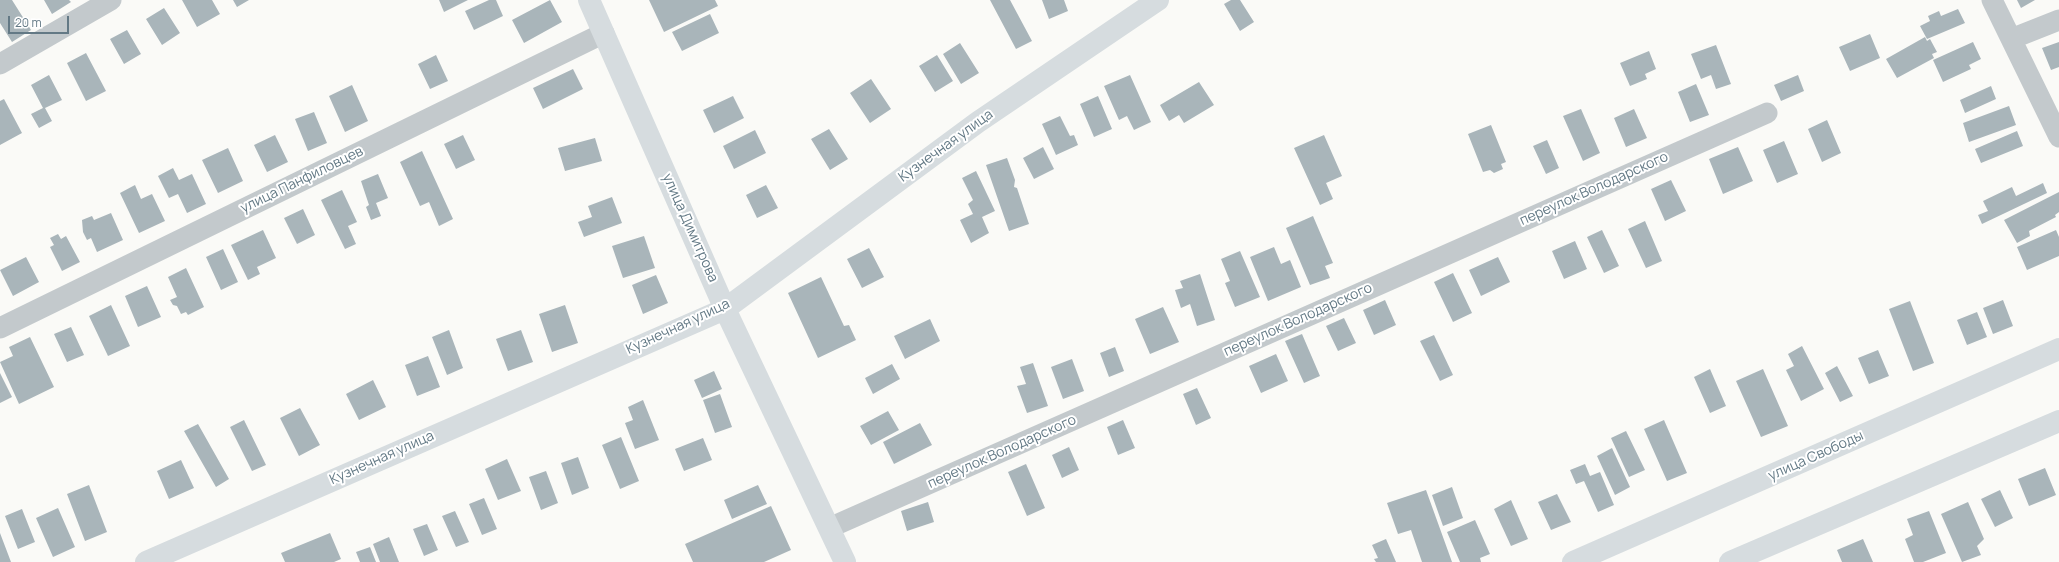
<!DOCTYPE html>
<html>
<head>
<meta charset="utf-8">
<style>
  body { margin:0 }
  #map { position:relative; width:2059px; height:562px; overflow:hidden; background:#fafaf7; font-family:Manrope,sans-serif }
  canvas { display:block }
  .scale { position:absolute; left:8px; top:16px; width:61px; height:18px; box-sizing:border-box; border:2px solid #637985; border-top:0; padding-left:5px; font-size:12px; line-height:14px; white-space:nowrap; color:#637985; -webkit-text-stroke:3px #fff; paint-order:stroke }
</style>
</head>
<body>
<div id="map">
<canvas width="2059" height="562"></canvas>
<div class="scale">20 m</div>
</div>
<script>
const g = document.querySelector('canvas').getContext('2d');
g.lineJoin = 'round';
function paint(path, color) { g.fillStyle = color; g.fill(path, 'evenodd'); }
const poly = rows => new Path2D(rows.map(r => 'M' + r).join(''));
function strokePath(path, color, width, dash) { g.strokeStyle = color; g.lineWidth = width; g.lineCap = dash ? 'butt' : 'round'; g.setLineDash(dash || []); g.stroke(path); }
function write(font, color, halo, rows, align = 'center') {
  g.font = font + ' Manrope,sans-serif'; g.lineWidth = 4; g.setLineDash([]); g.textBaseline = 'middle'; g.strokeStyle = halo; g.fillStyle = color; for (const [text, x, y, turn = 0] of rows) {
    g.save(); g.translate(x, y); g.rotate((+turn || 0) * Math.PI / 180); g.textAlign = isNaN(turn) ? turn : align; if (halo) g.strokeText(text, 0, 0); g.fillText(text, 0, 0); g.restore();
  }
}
const building = poly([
  [0,0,12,0,31,30,12,42,0,23],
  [44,0,69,0,71,2,52,14],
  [182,0,212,0,220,14,197,27],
  [233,0,249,0,237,7],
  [439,0,468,0,444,12],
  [489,0,496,0,503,16,474,30,465,11],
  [550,0,562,22,524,43,512,20],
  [649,0,715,0,718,6,664,32],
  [990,0,1010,0,1032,41,1016,49],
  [1042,0,1064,0,1068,11,1049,19],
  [1231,0,1240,0,1254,22,1240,31,1224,4],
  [2017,0,2035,0,2021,8],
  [164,8,180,33,162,45,146,19],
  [1958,9,1965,23,1927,39,1920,26,1930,21,1928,16,1939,11,1941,16],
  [710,14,719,33,682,51,672,32],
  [127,30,141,54,124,64,110,39],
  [1870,34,1880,58,1850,71,1839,47],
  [1925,37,1927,41,1930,39,1937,52,1932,54,1934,58,1897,78,1886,59],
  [1973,42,1981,59,1969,65,1971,69,1943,82,1933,60],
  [2059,42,2059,67,2051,70,2042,48],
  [960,43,979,73,961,84,943,54],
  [1716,45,1731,84,1716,89,1711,75,1701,79,1691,54],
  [1649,51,1656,69,1645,74,1647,79,1630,86,1620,63],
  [86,53,106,91,86,101,67,63],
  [436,55,448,81,430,89,418,64],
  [937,55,953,81,935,92,919,66],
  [573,69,583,89,543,109,533,88],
  [49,75,62,100,45,108,52,121,39,128,31,114,43,108,31,85],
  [1130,75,1151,122,1134,130,1127,116,1119,120,1104,86],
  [1798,75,1804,91,1781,101,1774,85],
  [871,79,891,109,870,123,850,93],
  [1199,82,1214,105,1184,123,1179,115,1169,121,1160,105],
  [1696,84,1709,115,1690,122,1678,92],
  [352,85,368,121,345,132,329,96],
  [1991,86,1996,99,1965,113,1960,100],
  [733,96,744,118,714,133,703,110],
  [1098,96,1112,129,1094,137,1080,104],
  [4,99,22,133,0,145,0,101],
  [2009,106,2016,125,1969,142,1963,123],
  [1581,109,1600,153,1583,161,1563,116],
  [1634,109,1647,138,1626,147,1614,118],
  [314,112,327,143,308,151,295,119],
  [1060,116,1070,136,1074,135,1078,145,1056,155,1042,124],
  [1827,120,1841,153,1822,162,1808,129],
  [1491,125,1506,162,1501,164,1503,169,1494,173,1490,170,1483,172,1468,134],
  [829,129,848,159,830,170,811,139],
  [755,130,766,153,734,169,723,146],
  [2017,131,2023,146,1981,163,1975,149],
  [275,135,288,162,267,172,254,145],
  [463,135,475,160,456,169,444,144],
  [1324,135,1342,176,1326,183,1333,199,1320,205,1294,148],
  [595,138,602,161,565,171,558,148],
  [1547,140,1559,168,1546,174,1533,146],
  [1784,141,1798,174,1777,183,1763,150],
  [1043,147,1054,169,1034,179,1023,158],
  [1738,147,1753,181,1723,194,1709,159],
  [228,148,243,181,218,193,202,160],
  [422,151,453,219,439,226,429,202,420,206,400,162],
  [1007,158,1015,180,1014,187,1017,188,1029,224,1009,231,986,165],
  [173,168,179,180,192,174,206,204,187,213,178,194,169,198,158,176],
  [976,171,995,211,982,217,989,233,971,243,960,220,973,214,968,204,973,200,962,178],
  [378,174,388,198,376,203,381,216,371,220,366,207,369,205,361,181],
  [1671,180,1686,211,1665,221,1651,189],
  [2043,183,2047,193,1982,224,1978,215,1988,211,1983,201,2012,187,2016,196],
  [135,185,141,199,152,194,165,221,139,233,120,193],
  [766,185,778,208,757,218,746,195],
  [342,190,357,222,348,226,356,244,345,249,321,200],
  [2059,192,2059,212,2055,215,2056,217,2029,231,2030,236,2017,243,2004,220],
  [612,197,622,223,584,237,578,222,592,217,588,206],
  [303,209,315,235,297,244,284,218],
  [111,213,123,240,97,252,91,238,87,240,83,232,82,220,92,216,94,220],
  [1313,216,1333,263,1325,266,1330,278,1310,285,1286,228],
  [1645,221,1662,261,1646,268,1628,229],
  [263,230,276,258,257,267,260,274,248,280,231,245],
  [1602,230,1619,266,1604,273,1587,237],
  [2056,230,2059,237,2059,256,2027,270,2017,247],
  [58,234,61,239,66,236,80,262,62,271,50,247,54,245,50,238],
  [644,236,655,268,623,278,612,246],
  [1575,241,1587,269,1564,279,1552,251],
  [1274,247,1281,264,1290,260,1301,287,1268,301,1250,257],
  [869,248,884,277,862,288,847,259],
  [223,249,238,282,221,290,206,257],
  [1240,251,1260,297,1235,307,1225,283,1230,281,1221,259],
  [26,257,39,282,13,296,0,270],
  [1498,257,1510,282,1481,296,1469,270],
  [186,268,204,307,188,315,186,312,181,314,177,306,173,305,170,300,177,297,168,277],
  [1453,273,1472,313,1453,322,1434,282],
  [1200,274,1215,320,1197,326,1190,304,1181,308,1175,290,1183,288,1180,281],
  [656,275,668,303,643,314,632,285],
  [821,277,844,326,849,325,856,340,818,358,788,293],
  [147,286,161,317,138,327,125,296],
  [1385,300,1396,325,1374,335,1363,310],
  [2003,300,2013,326,1993,334,1983,308],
  [1910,301,1934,363,1913,371,1889,309],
  [111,305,130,346,108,356,89,316],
  [565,305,578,343,552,352,539,314],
  [1163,307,1179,342,1150,354,1135,319],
  [1977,312,1987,337,1967,345,1957,320],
  [1344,318,1356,343,1338,351,1326,326],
  [930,319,940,341,905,359,894,336],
  [71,327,84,355,67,362,54,334],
  [449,330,463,368,447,375,432,337],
  [521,330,533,362,508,371,496,339],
  [1302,334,1320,376,1304,383,1285,341],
  [1434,335,1453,375,1440,381,1420,341],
  [30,337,54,387,19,404,0,362,13,356,9,347],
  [1802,346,1824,389,1801,401,1786,370,1794,366,1788,354],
  [1115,347,1124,371,1109,377,1100,353],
  [1878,350,1889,376,1869,384,1858,358],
  [1276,354,1288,381,1261,393,1249,366],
  [428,356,440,387,417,396,405,365],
  [1072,359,1084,391,1063,399,1051,367],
  [1033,363,1048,406,1027,413,1017,386,1026,384,1020,367],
  [892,364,900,379,873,394,865,378],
  [1837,366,1853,396,1840,402,1825,373],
  [1710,369,1726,406,1710,413,1694,377],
  [1763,369,1788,426,1761,437,1736,381],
  [714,371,722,389,702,398,694,380],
  [0,373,12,397,0,403],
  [373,380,386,407,359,420,346,394],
  [1197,388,1211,418,1196,425,1183,394],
  [720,394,732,427,715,433,703,400],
  [643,400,659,440,635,449,625,423,633,420,628,407],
  [300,408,320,445,299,456,280,418],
  [888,411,899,430,871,445,860,426],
  [244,420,266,465,252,471,230,427],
  [1123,420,1135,448,1118,455,1107,427],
  [1664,420,1687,473,1667,481,1644,429],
  [920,423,932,445,894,464,883,442],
  [198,424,229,479,216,487,184,431],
  [1626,431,1645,470,1629,477,1611,438],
  [621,437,639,481,620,489,602,445],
  [703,438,712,460,684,471,675,449],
  [1069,447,1079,470,1062,478,1052,455],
  [1612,448,1630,487,1615,495,1597,456],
  [578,457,589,488,572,495,561,463],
  [507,459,521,491,498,500,485,469],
  [181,460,194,488,169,499,157,471],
  [1026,464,1045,508,1027,516,1008,472],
  [1585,464,1590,476,1600,472,1614,505,1598,512,1584,481,1576,484,1570,470],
  [2045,468,2056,495,2029,506,2018,479],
  [546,471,558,503,541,510,529,477],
  [89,485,107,532,85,541,67,494],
  [758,485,767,504,732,519,724,500],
  [1452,487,1463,518,1443,526,1432,495],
  [1426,490,1452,562,1422,562,1411,530,1398,534,1387,503],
  [2000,490,2013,518,1995,527,1981,499],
  [1557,494,1571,522,1551,530,1538,502],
  [484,498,497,529,482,535,469,504],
  [1511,500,1528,539,1511,546,1494,509],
  [928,502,934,522,907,531,901,511],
  [1968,502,1984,539,1977,546,1981,555,1962,562,1941,514],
  [771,506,791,550,764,562,693,562,685,544],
  [58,508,75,547,53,557,36,518],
  [22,509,35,542,18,549,5,516],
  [455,511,469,542,456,547,442,516],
  [1929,511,1946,553,1923,562,1914,562,1905,539,1913,535,1907,519],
  [1475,520,1490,554,1480,558,1481,562,1460,562,1447,532],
  [427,524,438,550,424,556,413,529],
  [0,533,11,562,0,562],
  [330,533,341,559,334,562,285,562,281,553],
  [389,537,399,562,380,562,373,544],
  [1386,539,1396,562,1376,562,1374,559,1378,558,1372,545],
  [1863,539,1873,562,1842,562,1837,550],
  [370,547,376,562,360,562,356,552]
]);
const street = poly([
  [1992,0,2059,137],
  [2011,39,2059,20],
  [0,64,111,0],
  [0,328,604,33],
  [829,528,1767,113]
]);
const secondary = poly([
  [589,0,725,309,845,562],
  [146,562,725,309,978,122,1158,0],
  [1573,562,2059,349],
  [1730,562,2059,421]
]);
const streetNames = [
  ["Кузнечная улица",946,146,-36],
  ["улица Панфиловцев",302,180,-26],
  ["переулок Володарского",1594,189,-24],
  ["улица Димитрова",690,228,66],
  ["переулок Володарского",1298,320,-24],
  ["Кузнечная улица",678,327,-25],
  ["переулок Володарского",1002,452,-24],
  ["улица Свободы",1816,456,-24],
  ["Кузнечная улица",382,458,-24]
];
paint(building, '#a9b5ba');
strokePath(street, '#c3c9cc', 21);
strokePath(secondary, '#d6dcdf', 22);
write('14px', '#637985', '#fff', streetNames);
</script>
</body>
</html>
